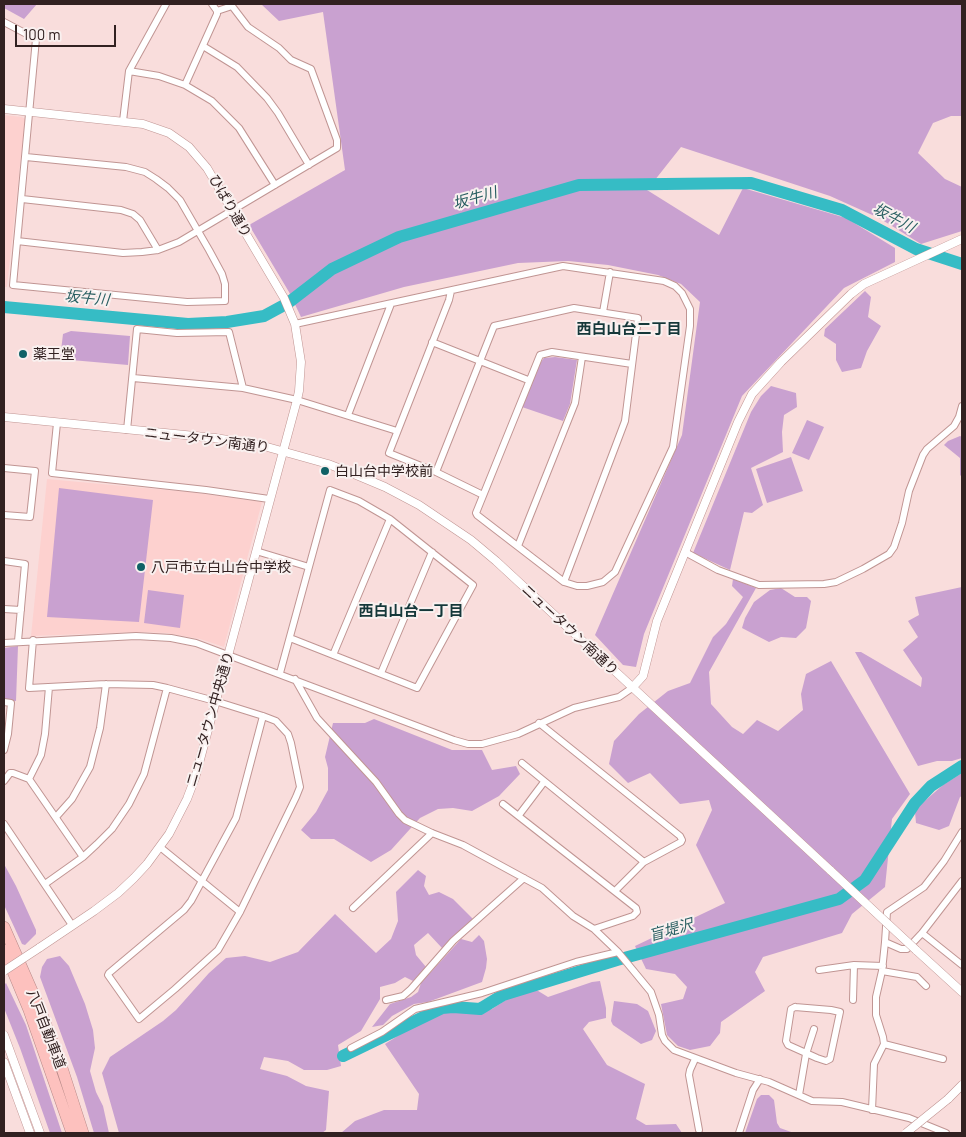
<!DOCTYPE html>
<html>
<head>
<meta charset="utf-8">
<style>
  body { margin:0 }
  #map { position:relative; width:966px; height:1137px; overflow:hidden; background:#f9dddc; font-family:Barlow,sans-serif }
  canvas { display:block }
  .frame { position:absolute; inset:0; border:5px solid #322121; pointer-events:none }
  .scale { position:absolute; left:15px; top:25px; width:101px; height:22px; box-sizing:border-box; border:2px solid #322121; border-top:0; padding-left:6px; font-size:15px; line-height:18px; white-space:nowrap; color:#322121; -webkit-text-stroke:4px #f9f0ef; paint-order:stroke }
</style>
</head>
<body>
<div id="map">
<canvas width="966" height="1137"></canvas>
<div class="frame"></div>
<div class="scale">100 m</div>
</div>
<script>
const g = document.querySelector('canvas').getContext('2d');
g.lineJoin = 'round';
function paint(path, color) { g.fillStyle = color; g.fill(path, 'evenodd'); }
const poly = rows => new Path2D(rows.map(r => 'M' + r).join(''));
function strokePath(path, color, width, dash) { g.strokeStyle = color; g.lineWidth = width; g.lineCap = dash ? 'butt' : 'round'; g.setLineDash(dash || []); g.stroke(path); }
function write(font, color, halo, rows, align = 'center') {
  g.font = font + ' Barlow,"Noto Sans JP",sans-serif'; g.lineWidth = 4; g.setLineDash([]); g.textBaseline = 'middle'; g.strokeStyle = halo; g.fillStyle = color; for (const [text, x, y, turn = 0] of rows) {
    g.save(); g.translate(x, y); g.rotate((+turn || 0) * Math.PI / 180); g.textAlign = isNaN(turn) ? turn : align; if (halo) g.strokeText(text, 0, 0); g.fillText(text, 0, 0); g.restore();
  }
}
const built = poly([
  [4,115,22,117,25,119,7,287,4,287],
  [47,479,189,492,262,502,224,647,200,639,167,633,139,632,31,636]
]);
const green = poly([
  [4,4,37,4,24,19,4,8],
  [261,4,962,4,962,116,951,116,933,123,918,153,945,179,962,187,962,231,921,244,879,218,830,196,681,147,647,190,719,235,743,188,846,218,895,248,895,262,844,288,742,396,644,634,636,667,623,665,595,635,682,435,700,302,681,284,658,275,608,265,568,261,518,263,404,287,301,317,289,292,249,225,345,170,323,12,279,21],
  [865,291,871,297,868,317,881,326,867,351,861,368,842,372,836,360,836,344,824,336,825,329],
  [71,331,130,336,128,365,60,359,63,334],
  [555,357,577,360,570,404,563,421,522,407,541,362,544,358],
  [771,386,796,393,797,407,784,415,782,432,783,452,751,468,763,505,752,513,744,512,730,570,693,553,751,412,761,396],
  [807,420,824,427,809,460,792,453],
  [960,436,962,437,962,477,960,475,960,458,944,445,948,441],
  [791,457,803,491,767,503,756,469],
  [59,488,153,500,139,622,47,617],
  [733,579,756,588,709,672,711,704,732,727,743,734,757,720,778,731,803,710,801,694,806,674,831,661,910,794,892,819,885,887,852,914,842,933,763,957,755,972,765,991,721,1022,720,1033,710,1046,690,1050,678,1046,667,1035,661,1004,683,999,687,987,675,974,646,969,635,946,725,903,696,845,712,810,709,800,680,804,650,773,628,783,609,764,614,741,639,714,668,691,690,683,713,637,726,624,743,597,732,586],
  [962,587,962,758,952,761,937,761,918,766,855,652,861,652,921,687,922,678,903,650,918,637,908,621,919,615,915,597],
  [781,588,795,597,807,597,811,601,806,628,796,638,781,637,769,642,742,628,745,618,754,602,770,590],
  [148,590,184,595,180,628,144,623],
  [18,646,16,701,4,700,4,648],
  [374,719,452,750,482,750,492,770,516,766,520,774,499,796,472,811,453,808,438,809,420,818,391,850,371,862,334,839,311,839,301,830,316,812,328,790,328,768,325,757,333,723,365,723],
  [962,773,962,796,960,797,949,826,939,830,916,823,915,812,919,806,943,785],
  [4,864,16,886,36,930,36,934,25,945,22,944,4,905],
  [418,870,426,876,424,886,429,895,439,892,453,899,473,919,442,948,428,933,414,945,416,955,426,967,413,981,405,977,395,983,380,987,380,999,361,1031,338,1045,341,1066,327,1070,304,1070,288,1061,264,1057,260,1069,287,1076,306,1086,329,1091,326,1130,322,1133,119,1133,102,1073,110,1057,163,1021,176,1010,209,973,226,958,245,956,270,962,298,952,335,914,376,953,391,939,398,921,396,892],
  [479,935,484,941,487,959,486,968,482,982,428,1002,414,1004,392,1016,383,1025,372,1027,390,1004,411,997,418,992,421,983,461,939,472,942],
  [60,956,69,966,85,1004,93,1030,95,1048,90,1071,96,1092,103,1106,109,1133,94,1133,77,1077,40,977,42,967,47,959],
  [600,981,606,1008,606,1018,589,1022,583,1029,607,1065,645,1084,636,1119,646,1125,676,1124,682,1133,341,1133,355,1121,384,1110,417,1110,419,1094,385,1044,412,1027,445,1012,476,1013,492,1009,509,998,535,989,548,997,592,982],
  [6,983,26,1025,62,1133,50,1133,20,1048,4,1008,4,985],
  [614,1001,637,1004,648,1011,656,1031,652,1040,641,1044,613,1025,611,1021],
  [761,1095,769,1095,774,1100,777,1123,780,1128,794,1133,745,1133,757,1099]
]);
const river = poly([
  [4,307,188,324,227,322,264,316,288,303,332,269,399,237,579,185,751,183,842,210,916,249,962,264],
  [343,1056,442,1008,453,1007,480,1009,503,995,617,960,839,899,865,880,915,803,931,786,962,766]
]);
const minor = poly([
  [4,22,36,39,13,285,187,302,225,301,225,284,222,274,209,250,180,200,168,188,156,179,145,172,126,167,26,157],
  [203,46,237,67,267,98,278,113,309,165],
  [129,71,159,76,185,85,212,101,239,128,275,185],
  [185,85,217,14,217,11,212,4],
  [123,121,129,71,166,4],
  [22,199,121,210,133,214,140,220,158,250],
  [17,241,123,253,142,252,158,250,179,242,337,148,337,140,311,69,291,60,279,48,248,27,232,6,217,11],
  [451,291,449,300,389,453,436,472,483,495],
  [603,312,610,272],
  [295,324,563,266,664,281,675,286,682,293,690,309,690,326,673,447,615,572,603,582,587,586,577,586,564,582,477,515,476,513,540,355,552,352,632,364],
  [432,342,528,380],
  [133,378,243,388,297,400,397,431],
  [348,415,391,304],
  [57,423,52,473,206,490,269,499],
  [127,430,137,329,177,333,229,332,243,388],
  [4,468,35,471,30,517,4,515],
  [436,472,494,326,574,308,638,318,625,421,564,582],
  [518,546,575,403,582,357],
  [256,551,309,567],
  [685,552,718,570,759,585,824,584,836,582,863,569,889,554,894,547,902,523,909,491,923,455,927,449,954,426,959,417,962,406],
  [4,561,25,564,18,641],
  [4,609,21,610],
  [33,640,29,688,106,684,153,685,167,688,215,701,263,716,276,721,288,734,291,743,300,787,296,797,240,912,218,950,175,989,139,1019,108,975,109,973,184,910,191,901,236,818,263,716],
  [4,643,136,636,171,638,196,643,454,740,468,744,482,744,518,734,574,708,619,697,632,688],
  [333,655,390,519],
  [280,673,330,490,359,501,390,519,473,585,417,688,290,638],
  [381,673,432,552],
  [295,679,317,718,376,782,399,814,405,820,432,833,463,845,542,888,573,916,594,929,618,952,651,992,659,1015,662,1035,665,1041,674,1050,736,1073,769,1082,812,1101,842,1102,909,1118,946,1133],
  [4,702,11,703,8,734,4,750],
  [539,723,680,836,682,840,681,842,644,862,615,891],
  [522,763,644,862],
  [29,779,41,755,45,734,49,687],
  [4,781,10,773,13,773,29,779,83,857],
  [503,804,636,908,637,912,633,916,594,929],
  [519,815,544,782],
  [56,817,72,799,90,767,100,728,106,684],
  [4,824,72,925],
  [160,847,240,912],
  [45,884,83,857,97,844,112,829,129,804,144,774,167,688],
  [353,908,432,833],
  [922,933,962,965],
  [885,942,887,912,924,887,944,861,962,832],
  [819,970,854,965,883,966],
  [882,971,917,977,926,986],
  [386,1000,403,996,411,989,453,941,524,878],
  [853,1000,854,965],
  [795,1007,831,1010,840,1012,830,1059,826,1061,817,1058,788,1045,786,1041,791,1009,795,1007],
  [884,1044,943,1059],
  [351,1048,382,1032,415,1009,482,993,576,962,618,952],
  [695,1059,690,1070,689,1075,699,1130],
  [799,1095,806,1054,814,1029],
  [872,1110,874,1064,884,1044,883,1037,876,1015,876,997,882,971,885,942,901,949,907,949,922,933,962,881],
  [739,1133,753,1090,760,1079]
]);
const tertiary = poly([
  [4,109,143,124,169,133,189,147,207,168,284,298,295,324,301,362,299,391,297,400,195,778,187,799,169,834,147,864,134,878,118,893,94,911,39,948],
  [4,417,215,438,260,445,328,464,354,474,385,487,419,505,471,540,496,561,831,871],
  [632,688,643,676,657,621,738,422,752,394,781,362,851,294,864,284,962,239],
  [916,950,962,992],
  [4,1035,40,1133],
  [4,1062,30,1133],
  [948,1099,962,1085]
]);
const motorway = poly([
  [4,927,39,1007,61,1065,83,1133],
  [4,950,29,1010,72,1133]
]);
const tertiaryBridge = poly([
  [831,871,916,950],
  [4,971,39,948],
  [906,1133,948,1099]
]);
const markers = [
  [23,354,5,"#106166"],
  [325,471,5,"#106166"],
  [141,567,5,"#106166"]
];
const streetNames = [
  ["ひばり通り",230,206,60],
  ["ニュータウン南通り",207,440,7],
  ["ニュータウン南通り",570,630,43],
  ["ニュータウン中央通り",210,719,-74],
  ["八戸自動車道",46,1029,69]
];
const poiNames = [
  ["薬王堂",33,354],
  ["白山台中学校前",335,471],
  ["八戸市立白山台中学校",151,567]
];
const waterNames = [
  ["坂牛川",475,198,-16],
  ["坂牛川",894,218,28],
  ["坂牛川",87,298,5],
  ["盲堤沢",671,930,-16]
];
const neighbourhoodNames = [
  ["西白山台二丁目",629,329],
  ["西白山台一丁目",411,611]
];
paint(built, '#fdd1cf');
paint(green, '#c9a1d0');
strokePath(river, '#36bcc5', 12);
strokePath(minor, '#c09593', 8);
strokePath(tertiary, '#c09593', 9);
strokePath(motorway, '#b68987', 12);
strokePath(minor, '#fff', 6);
strokePath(tertiary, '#fff', 8);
strokePath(motorway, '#fdc1be', 11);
strokePath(tertiaryBridge, '#c09593', 9, []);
strokePath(tertiaryBridge, '#fff', 8);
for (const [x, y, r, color] of markers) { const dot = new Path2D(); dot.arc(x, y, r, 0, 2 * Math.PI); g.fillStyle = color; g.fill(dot); strokePath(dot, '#f9f0ef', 2); }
write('14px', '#322121', '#f9f0ef', streetNames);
write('14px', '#322121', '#f9f0ef', poiNames, 'left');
write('italic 15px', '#295f62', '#f9f0ef', waterNames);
write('bold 15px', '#15383a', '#f9f0ef', neighbourhoodNames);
</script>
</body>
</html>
